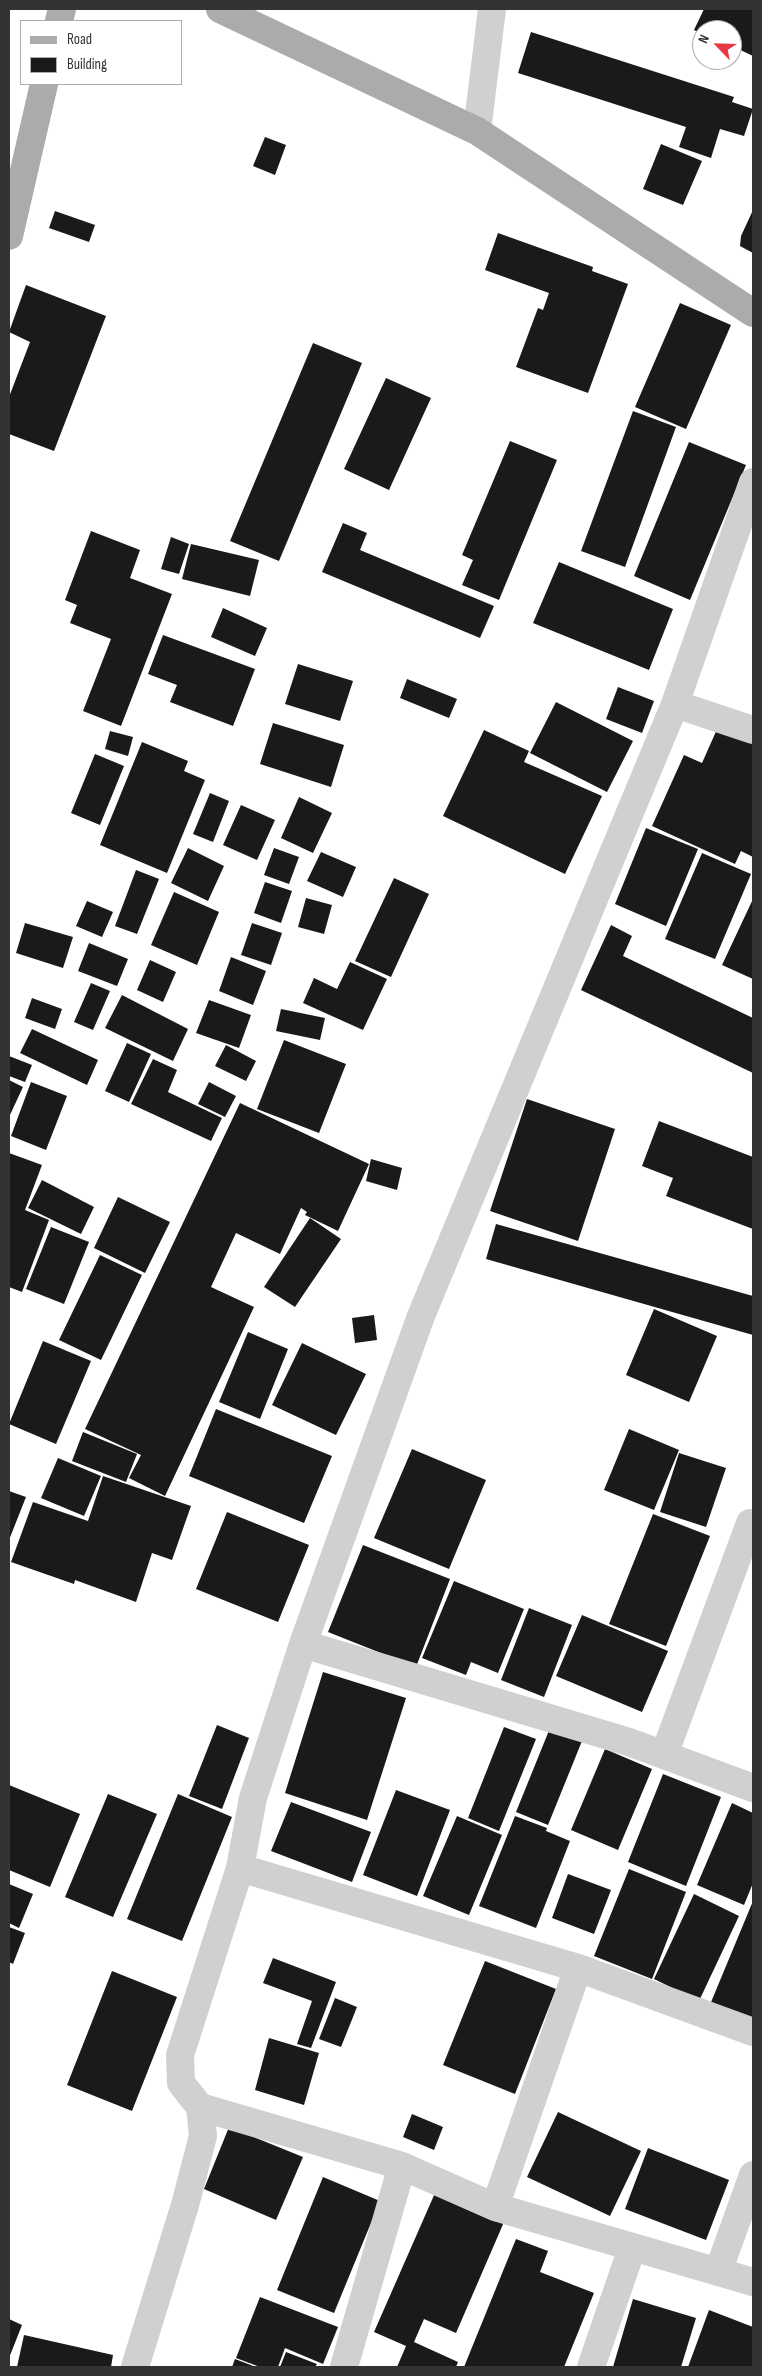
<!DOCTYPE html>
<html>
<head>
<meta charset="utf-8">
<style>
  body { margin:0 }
  #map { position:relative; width:762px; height:2376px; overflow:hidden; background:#fff; font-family:"Sofia Sans Condensed",sans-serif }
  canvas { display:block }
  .frame { position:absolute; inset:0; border:10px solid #333; pointer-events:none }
  .legend { position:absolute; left:20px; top:20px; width:162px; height:65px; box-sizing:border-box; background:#fff; border:1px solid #adadad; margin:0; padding:6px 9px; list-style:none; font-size:15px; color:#333 }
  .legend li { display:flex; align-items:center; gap:10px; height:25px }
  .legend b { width:25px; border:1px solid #adadad }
  .north { position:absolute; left:692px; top:20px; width:50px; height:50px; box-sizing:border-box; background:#fff; border:1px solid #adadad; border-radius:50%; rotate:294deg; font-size:14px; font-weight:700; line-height:20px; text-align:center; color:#333 }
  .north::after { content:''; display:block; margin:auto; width:18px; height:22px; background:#e63946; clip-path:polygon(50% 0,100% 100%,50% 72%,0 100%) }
</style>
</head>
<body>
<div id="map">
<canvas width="762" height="2376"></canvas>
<div class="frame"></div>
<ul class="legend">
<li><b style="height:6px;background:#ababab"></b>Road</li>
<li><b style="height:14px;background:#1a1a1a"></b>Building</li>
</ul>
<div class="north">N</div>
</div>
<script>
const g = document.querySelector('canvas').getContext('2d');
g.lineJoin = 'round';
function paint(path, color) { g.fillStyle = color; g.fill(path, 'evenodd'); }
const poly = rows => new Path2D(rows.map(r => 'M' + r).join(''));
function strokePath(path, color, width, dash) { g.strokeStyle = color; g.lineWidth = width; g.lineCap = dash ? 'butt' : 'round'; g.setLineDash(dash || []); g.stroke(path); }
const building = poly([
  [704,9,753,9,753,56,732,46,732,30,702,30,702,34,694,30],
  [531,32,734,97,732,102,753,109,744,136,720,129,711,158,679,147,686,127,518,73],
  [265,137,286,145,275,175,253,166],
  [661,144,702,161,683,205,643,189],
  [753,210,753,253,740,246,741,236],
  [55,211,95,225,89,242,49,228],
  [498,233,593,267,592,271,628,284,588,393,516,367,538,308,543,310,549,293,485,270],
  [26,285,106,316,54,451,9,434,9,397,30,342,9,332],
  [680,303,731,325,686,429,635,407],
  [313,343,362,363,279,561,230,541],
  [386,378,431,398,389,490,344,469],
  [633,411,676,427,625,567,581,551],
  [510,441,557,460,499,600,462,585,473,560,462,555],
  [689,442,746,465,690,600,634,576],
  [343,523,367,533,360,550,494,606,480,638,322,572],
  [91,531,140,550,130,578,172,594,121,726,83,711,111,639,70,623,77,605,65,600],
  [171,537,189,544,179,574,161,569],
  [191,544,259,560,250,596,182,579],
  [559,562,673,609,649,670,533,623],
  [223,608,267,628,255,656,211,637],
  [163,635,255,669,233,726,170,702,177,685,148,674],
  [298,664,353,681,340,721,285,704],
  [407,679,457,699,449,718,400,698],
  [618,687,654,701,642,733,606,719],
  [556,702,633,741,607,792,530,753],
  [273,723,344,745,331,787,260,764],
  [718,727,753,743,753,857,741,851,735,864,652,826,684,755,702,763],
  [484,730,529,751,524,762,602,796,565,874,443,816],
  [110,731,133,737,128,756,105,749],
  [142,742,188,761,184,771,205,780,167,873,100,845],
  [95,754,124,766,100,825,71,813],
  [210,793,229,801,213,842,193,834],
  [299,797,332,813,313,853,281,838],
  [241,805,275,820,257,860,223,845],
  [646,828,698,849,666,926,615,904],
  [188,848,224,866,208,901,171,883],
  [274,848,299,857,289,884,264,875],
  [321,852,356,867,343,897,307,881],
  [702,853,751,874,715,959,665,939],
  [136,870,159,879,137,934,115,926],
  [394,878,429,894,391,977,355,961],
  [265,882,292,891,281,923,254,913],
  [174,892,219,912,197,965,151,945],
  [306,898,332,905,324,934,298,927],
  [753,899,753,979,722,965],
  [87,901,113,912,102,937,76,926],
  [25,923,73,937,63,968,16,953],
  [252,923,282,933,271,965,241,955],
  [611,925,632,936,623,956,753,1018,753,1073,581,990],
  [89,943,128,959,117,986,78,971],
  [231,957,266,971,253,1005,219,991],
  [150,960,176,972,163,1002,137,990],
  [350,962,387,979,363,1030,303,1003,314,978,337,989],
  [91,983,110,991,93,1030,74,1022],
  [122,995,188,1029,173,1061,105,1028],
  [32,998,62,1009,55,1029,25,1018],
  [209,1000,251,1015,239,1048,196,1033],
  [281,1009,325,1018,320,1040,276,1031],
  [32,1029,98,1060,87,1085,20,1053],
  [284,1040,346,1064,319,1133,257,1109],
  [127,1043,151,1054,129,1102,105,1091],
  [226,1045,256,1061,246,1081,215,1066],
  [9,1056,32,1065,25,1082,9,1076],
  [153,1059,177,1070,168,1092,222,1118,211,1141,131,1104],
  [9,1080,23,1087,9,1117],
  [31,1082,67,1096,46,1150,11,1136],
  [209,1082,236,1096,225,1117,198,1104],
  [527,1099,615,1129,578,1241,490,1211],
  [240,1103,369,1164,338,1231,305,1215,307,1212,301,1208,280,1254,236,1233,211,1287,254,1307,165,1496,129,1478,141,1455,85,1429],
  [659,1121,753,1157,753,1229,666,1196,673,1178,642,1166],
  [9,1153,42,1165,25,1210,49,1220,22,1292,9,1287],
  [371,1159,402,1168,397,1190,366,1181],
  [42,1180,94,1207,81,1234,28,1208],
  [118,1197,170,1222,145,1273,94,1248],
  [310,1218,341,1239,295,1307,264,1287],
  [496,1224,753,1296,753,1335,486,1259],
  [51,1227,89,1242,64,1304,26,1289],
  [100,1255,142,1275,101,1360,59,1340],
  [654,1309,717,1336,689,1402,626,1375],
  [374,1315,377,1340,355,1343,352,1318],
  [248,1332,288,1349,260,1419,219,1402],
  [43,1341,91,1361,56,1444,9,1424],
  [302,1343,366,1374,336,1435,272,1405],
  [216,1409,332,1456,304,1523,189,1476],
  [629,1429,679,1450,654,1510,604,1490],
  [83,1432,137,1454,126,1482,72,1461],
  [412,1449,486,1480,449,1569,374,1538],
  [679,1453,726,1468,706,1527,660,1512],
  [58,1458,101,1476,84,1516,41,1498],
  [103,1476,191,1506,172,1560,152,1553,136,1602,75,1580,74,1584,11,1562,33,1502,88,1521],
  [9,1491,26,1497,9,1540],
  [227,1512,309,1545,278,1622,196,1589],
  [653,1514,710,1536,666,1646,609,1624],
  [363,1545,450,1579,416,1667,328,1632],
  [454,1581,524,1609,498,1673,471,1662,466,1675,422,1658],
  [529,1608,572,1625,544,1697,501,1680],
  [582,1615,668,1651,642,1712,556,1676],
  [323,1672,406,1698,367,1820,285,1793],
  [217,1725,249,1738,222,1809,189,1796],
  [504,1727,536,1739,499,1831,468,1818],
  [550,1728,582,1741,548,1825,516,1812],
  [605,1749,652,1769,618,1850,571,1830],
  [663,1774,721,1797,686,1886,628,1862],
  [9,1785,80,1814,50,1887,9,1870],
  [396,1790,450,1810,417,1896,363,1875],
  [108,1794,157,1814,113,1917,65,1897],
  [178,1794,232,1817,182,1941,127,1919],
  [291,1802,371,1832,352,1882,271,1851],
  [732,1803,753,1813,753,1883,744,1905,697,1885],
  [457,1816,502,1835,469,1915,423,1896],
  [515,1816,547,1828,546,1831,570,1841,536,1928,479,1906],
  [629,1869,686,1892,652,1979,594,1956],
  [568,1874,611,1890,594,1934,552,1918],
  [9,1884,33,1894,19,1928,9,1923],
  [694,1894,739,1916,699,2001,654,1979],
  [753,1901,753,2026,709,2007],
  [9,1927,25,1933,13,1964,9,1962],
  [273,1958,336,1982,311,2048,297,2044,312,2001,263,1983],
  [485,1961,556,1989,515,2094,443,2065],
  [112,1971,177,1997,132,2111,67,2085],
  [335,1998,357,2007,341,2047,319,2039],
  [269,2038,319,2053,304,2105,255,2090],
  [558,2112,641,2151,610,2216,527,2177],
  [412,2114,443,2127,434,2150,403,2137],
  [229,2127,303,2157,276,2220,204,2189],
  [648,2148,729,2180,706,2240,625,2209],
  [323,2177,380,2201,334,2313,277,2290],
  [435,2193,504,2222,456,2333,424,2319,414,2342,458,2362,456,2367,397,2367,406,2346,374,2332],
  [516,2239,548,2251,540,2272,594,2293,564,2367,464,2367],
  [260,2297,338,2327,323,2364,285,2348,278,2367,260,2367,236,2358],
  [633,2299,696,2318,681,2367,613,2367],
  [709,2310,753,2327,753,2367,688,2367],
  [9,2319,22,2325,9,2358],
  [24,2335,113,2355,111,2367,17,2367],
  [286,2352,317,2364,315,2367,280,2367],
  [235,2359,256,2367,232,2367]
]);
const minor = poly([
  [477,131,492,9],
  [675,704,753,730],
  [303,1644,629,1742,753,1788],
  [664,1755,750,1523],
  [240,1868,578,1968,753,2032],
  [200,2107,402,2166,495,2207,753,2282],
  [495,2207,578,1968],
  [718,2272,753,2175],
  [135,2367,185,2205,203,2136,200,2107,181,2083,180,2055,240,1868,253,1798,303,1644,421,1316,675,704,753,482],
  [344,2367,402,2166],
  [591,2367,632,2248]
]);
const primary = poly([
  [220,9,477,131,753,313],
  [59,21,62,9],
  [9,236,44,84]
]);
paint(building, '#1a1a1a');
strokePath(minor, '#d0d0d0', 28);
strokePath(primary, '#ababab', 28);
</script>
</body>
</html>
